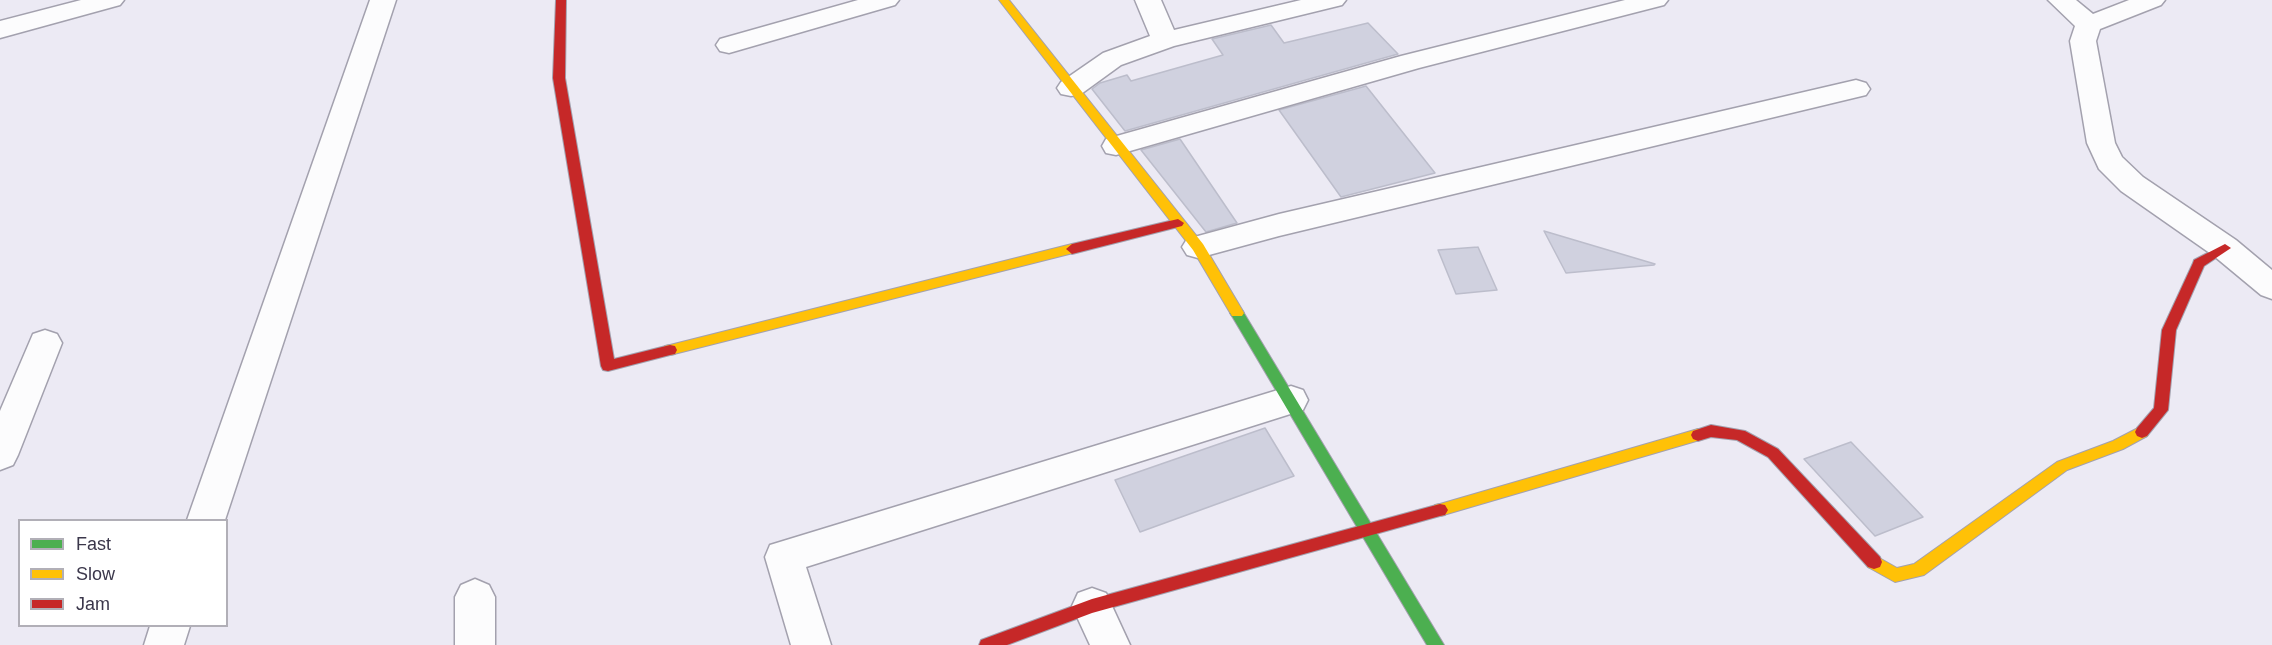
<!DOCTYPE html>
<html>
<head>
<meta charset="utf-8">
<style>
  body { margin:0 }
  #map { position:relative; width:2272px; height:645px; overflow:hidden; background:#eceaf4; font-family:Helvetica,sans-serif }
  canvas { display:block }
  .legend { position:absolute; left:18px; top:519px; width:210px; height:108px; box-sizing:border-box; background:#fff; border:2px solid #b1afb7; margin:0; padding:8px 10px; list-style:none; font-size:18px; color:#3b374b }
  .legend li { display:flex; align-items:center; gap:12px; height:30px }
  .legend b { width:30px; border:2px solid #b1afb7 }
</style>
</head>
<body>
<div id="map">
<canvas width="2272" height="645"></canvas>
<ul class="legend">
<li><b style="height:8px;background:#4caf50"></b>Fast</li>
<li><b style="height:8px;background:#ffc107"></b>Slow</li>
<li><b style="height:8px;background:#c62828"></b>Jam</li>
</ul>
</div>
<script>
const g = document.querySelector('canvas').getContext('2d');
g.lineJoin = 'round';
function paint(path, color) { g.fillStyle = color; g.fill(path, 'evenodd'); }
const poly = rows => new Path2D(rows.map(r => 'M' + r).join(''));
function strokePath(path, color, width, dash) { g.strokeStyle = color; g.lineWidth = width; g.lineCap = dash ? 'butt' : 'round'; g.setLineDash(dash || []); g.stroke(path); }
const building = poly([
  [1368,23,1398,54,1125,131,1092,89,1100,83,1127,75,1131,81,1223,55,1212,39,1271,25,1284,43,1368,23],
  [1366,86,1435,173,1341,197,1279,110,1366,86],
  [1180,139,1237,223,1206,232,1141,150,1180,139],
  [1544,231,1655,264,1654,265,1566,273,1544,231],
  [1478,247,1497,290,1456,294,1438,250,1478,247],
  [1265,428,1294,476,1140,532,1115,480,1265,428],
  [1851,442,1923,517,1875,536,1804,459,1851,442]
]);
const street = poly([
  [81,0,124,0,120,5,0,38,0,21,81,0],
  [370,0,396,0,225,520,187,520,370,0],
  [858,0,899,0,895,5,729,53,720,51,716,45,720,39,858,0],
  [1135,0,1161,0,1174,30,1301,0,1346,0,1342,5,1174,46,1121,65,1081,94,1071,96,1061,94,1057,88,1061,82,1103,53,1150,36,1135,0],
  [1625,0,1668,0,1664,5,1419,68,1116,155,1106,153,1102,146,1106,139,1401,56,1625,0],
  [2048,0,2076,0,2093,14,2129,0,2165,0,2161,5,2100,29,2096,41,2115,143,2122,157,2143,177,2236,240,2272,270,2272,299,2261,295,2214,256,2121,191,2099,169,2087,143,2070,41,2075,26,2048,0],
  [1856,80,1866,83,1870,89,1866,95,1279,236,1198,258,1187,255,1182,247,1187,239,1279,214,1856,80],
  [45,330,57,334,62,343,18,455,13,465,0,470,0,411,33,334,45,330],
  [1291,386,1303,390,1308,400,1303,410,806,567,831,645,791,645,765,557,770,545,1291,386],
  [475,579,489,585,495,597,495,645,455,645,455,597,461,585,475,579],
  [1092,588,1106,593,1130,645,1090,645,1072,606,1078,593,1092,588],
  [150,626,190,626,184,645,144,645,150,626]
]);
const fast = poly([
  [1237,308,1242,310,1444,645,1427,645,1232,316,1230,313,1237,308]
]);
const slow = poly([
  [999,0,1009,0,1203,244,1244,313,1242,316,1232,316,1193,250,999,0],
  [1072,244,1077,246,1078,249,1077,252,670,355,665,354,663,350,665,346,670,345,1072,244],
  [2142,426,2147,428,2149,432,2147,436,2123,449,2067,470,1924,575,1895,582,1868,567,1866,562,1868,557,1874,555,1897,568,1914,564,2057,462,2113,441,2142,426],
  [1698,429,1703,431,1705,435,1703,439,1440,516,1435,515,1432,510,1435,505,1440,504,1698,429]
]);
const jam = poly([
  [556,0,566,0,565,78,614,359,670,345,675,346,677,350,675,354,670,355,608,371,603,370,601,366,553,78,556,0],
  [1178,219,1184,223,1182,226,1072,254,1066,249,1072,244,1178,219],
  [2225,244,2231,248,2204,266,2176,330,2168,410,2147,436,2142,438,2137,436,2135,432,2137,428,2154,408,2162,330,2193,263,2194,260,2225,244],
  [1711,425,1745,431,1778,449,1880,557,1882,562,1880,567,1874,569,1868,567,1768,457,1737,440,1711,437,1698,441,1693,439,1691,435,1693,431,1711,425],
  [1440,504,1445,505,1448,510,1445,515,1440,516,1092,613,1007,645,979,645,981,640,1092,599,1440,504]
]);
paint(building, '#d0d1df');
strokePath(building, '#bcbdcb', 1.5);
strokePath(street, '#a3a1ae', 3);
strokePath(fast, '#a3a1ae', 2);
strokePath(slow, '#a3a1ae', 2);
strokePath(jam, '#a3a1ae', 2);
paint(street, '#fcfcfd');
paint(fast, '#4caf50');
paint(slow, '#ffc107');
paint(jam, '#c62828');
</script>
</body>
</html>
